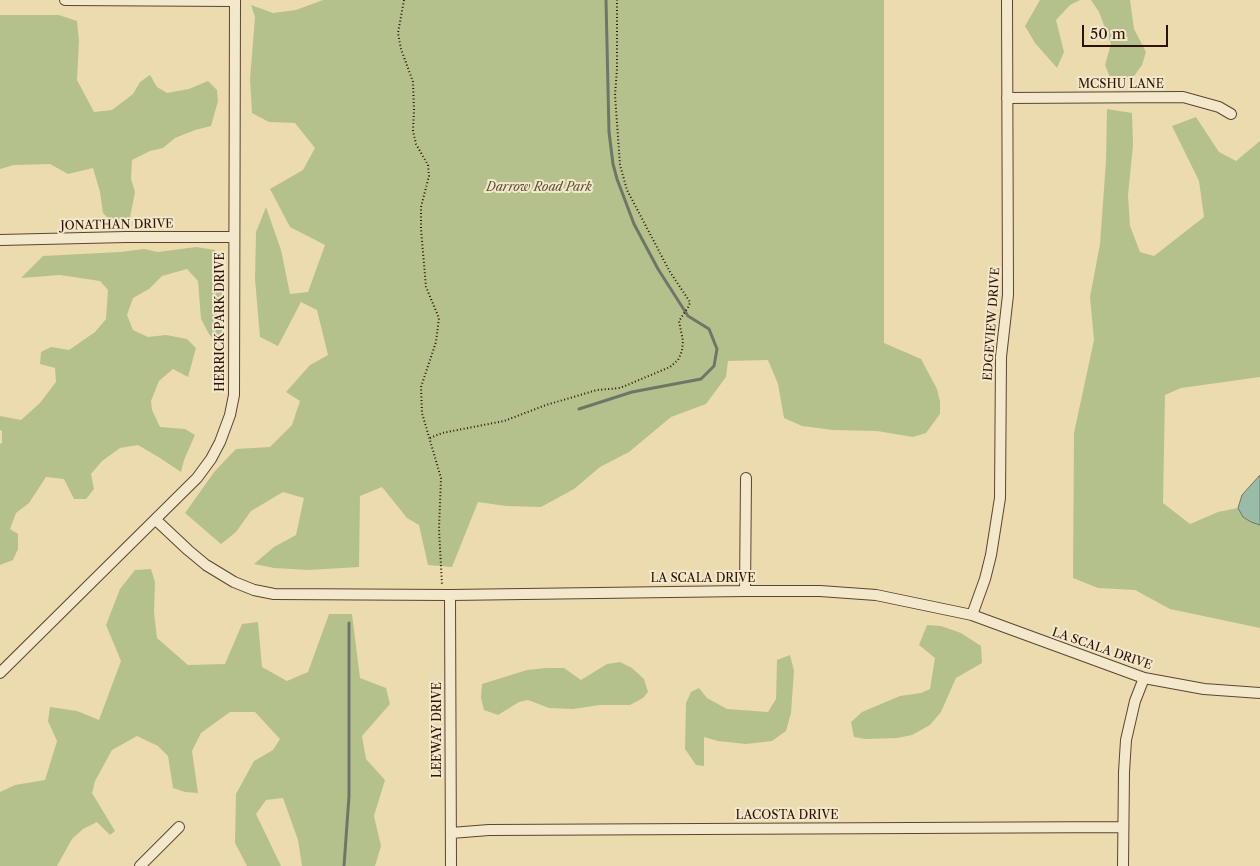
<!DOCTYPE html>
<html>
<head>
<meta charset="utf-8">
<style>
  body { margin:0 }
  #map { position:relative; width:1260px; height:866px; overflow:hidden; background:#ecdbaf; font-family:"Libre Caslon Text",serif }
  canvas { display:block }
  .scale { position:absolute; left:1082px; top:25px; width:86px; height:22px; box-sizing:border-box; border:2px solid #2d1205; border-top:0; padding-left:6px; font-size:15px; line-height:18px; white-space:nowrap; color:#2d1205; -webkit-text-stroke:4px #f3e8cb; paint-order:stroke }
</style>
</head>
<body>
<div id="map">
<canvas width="1260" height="866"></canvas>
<div class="scale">50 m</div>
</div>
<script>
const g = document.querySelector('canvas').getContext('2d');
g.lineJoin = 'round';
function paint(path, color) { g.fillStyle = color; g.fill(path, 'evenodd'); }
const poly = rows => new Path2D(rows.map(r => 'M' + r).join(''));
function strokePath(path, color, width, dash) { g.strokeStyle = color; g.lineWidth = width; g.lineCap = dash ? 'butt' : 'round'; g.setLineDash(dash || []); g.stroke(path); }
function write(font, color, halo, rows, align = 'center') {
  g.font = font + ' "Libre Caslon Text",serif'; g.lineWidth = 4; g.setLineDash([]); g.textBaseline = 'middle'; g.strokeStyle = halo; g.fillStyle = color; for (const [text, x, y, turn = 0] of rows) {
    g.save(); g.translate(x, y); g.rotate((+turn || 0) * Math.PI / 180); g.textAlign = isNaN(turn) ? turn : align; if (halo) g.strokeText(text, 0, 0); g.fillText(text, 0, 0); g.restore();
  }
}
const green = poly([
  [323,0,884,0,884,343,921,359,937,389,940,401,940,414,926,433,913,437,877,431,833,430,802,426,784,418,778,384,768,360,728,361,726,377,706,404,671,417,629,452,600,467,574,489,541,507,506,506,478,502,452,567,428,565,419,525,407,518,382,487,360,496,359,567,309,570,274,568,254,564,274,547,296,535,304,498,283,492,251,511,236,532,221,544,185,513,215,471,236,449,270,447,292,425,300,401,286,392,310,365,328,355,317,310,301,302,278,346,260,337,255,279,256,232,266,207,281,250,290,294,308,292,325,245,290,227,270,189,303,170,315,148,295,123,269,122,252,113,250,79,255,17,251,5,273,13,296,10],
  [1040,0,1080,0,1070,5,1056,20,1064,52,1057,68,1035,43,1025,26],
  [1091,0,1130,0,1134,29,1146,52,1142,65,1132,79,1112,82,1105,65,1111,44,1099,12],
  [0,15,59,15,77,21,79,41,77,80,94,112,112,110,133,94,140,82,150,75,157,87,167,93,189,89,208,81,217,90,218,101,211,126,195,130,175,138,163,148,150,151,132,160,131,179,135,192,129,223,111,221,103,213,100,192,93,168,68,174,50,164,14,165,0,169],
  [1107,109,1132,113,1133,145,1128,195,1130,226,1140,252,1154,256,1204,217,1199,181,1172,126,1196,117,1219,152,1236,161,1260,141,1260,377,1181,388,1165,395,1163,503,1190,524,1218,512,1238,508,1243,517,1251,522,1260,525,1260,628,1170,609,1135,590,1098,588,1073,578,1074,433,1094,340,1090,297,1100,244,1106,161],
  [196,247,215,250,225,311,222,338,219,346,209,334,201,319,198,281,187,269,162,276,149,289,133,298,127,315,133,330,148,337,166,335,187,339,196,348,188,377,173,369,159,381,151,401,152,410,160,427,185,429,195,435,184,460,181,472,160,458,138,445,120,448,102,461,91,474,94,489,86,499,74,499,64,479,46,477,29,503,16,513,10,529,18,534,18,549,13,560,0,565,0,444,2,443,2,431,0,430,0,416,21,420,40,403,56,382,55,368,40,364,41,352,51,347,69,350,95,332,106,319,108,290,100,281,60,275,21,278,43,256,120,252,144,249,158,252],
  [151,569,155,582,154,612,157,638,188,665,225,664,242,624,258,622,262,667,287,681,308,672,329,614,352,614,360,678,386,688,390,704,362,736,366,759,385,780,374,816,381,846,375,866,302,866,298,840,283,798,266,800,256,814,281,866,247,866,235,843,236,794,254,761,273,750,280,739,255,712,230,712,201,733,192,751,198,793,185,792,173,788,168,756,158,746,137,736,112,750,95,781,92,793,115,831,110,835,97,822,83,829,72,839,57,866,0,866,0,792,15,785,45,780,57,741,48,721,50,707,77,711,99,720,121,661,106,625,120,589,135,570],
  [927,625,941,626,961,633,981,646,982,663,956,678,941,712,930,725,912,735,897,738,865,739,854,737,851,722,862,712,900,696,921,693,930,689,935,658,919,645],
  [790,655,794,671,791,713,786,731,772,741,746,744,718,741,704,737,704,766,696,765,685,749,686,703,691,692,699,688,707,698,727,709,768,712,776,699,777,660],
  [620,662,632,668,644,679,648,692,643,698,630,705,600,705,573,709,549,708,528,700,519,702,498,715,484,710,481,698,482,684,527,670,546,668,564,668,581,680,607,664]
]);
const water = poly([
  [1260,475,1260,525,1251,522,1243,517,1238,508,1242,495,1260,475]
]);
const stream = poly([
  [579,409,632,392,701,379,714,366,717,349,709,329,688,316,658,269,634,224,617,179,613,164,609,132,606,0],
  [344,866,349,796,349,623]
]);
const path = poly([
  [404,0,398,33,401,49,413,82,414,110,413,131,416,144,428,165,429,176,421,207,421,229,426,287,439,318,436,342,421,387,422,413,441,478,439,529,442,585],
  [430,438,442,433,504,421,546,405,597,390,620,388,670,367,678,360,682,351,683,341,679,321,689,306,690,302,670,272,627,190,620,165,615,95,617,69,617,0]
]);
const minor = poly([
  [65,0,235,1],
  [1007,98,1183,97,1219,107,1231,114],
  [0,240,126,237,234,237],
  [156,520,188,550,206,565,234,582,254,590,274,594,450,595,745,591,820,591,876,595,972,615,1144,678,1204,689,1260,693],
  [745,591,746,478],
  [450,595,451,866],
  [972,615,985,579,991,555,1000,498,1001,357,1008,295,1007,0],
  [0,673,197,478,211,459,220,442,230,415,234,395,235,0],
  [451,833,489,830,1123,827],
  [140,866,179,827],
  [1123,866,1124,772,1126,740,1135,701,1144,678]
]);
const streetNames = [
  ["MCSHU LANE",1121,85],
  ["JONATHAN DRIVE",117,225,-1],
  ["HERRICK PARK DRIVE",221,322,-90],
  ["EDGEVIEW DRIVE",992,324,-86],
  ["LA SCALA DRIVE",703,579],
  ["LA SCALA DRIVE",1102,649,19],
  ["LEEWAY DRIVE",438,730,-90],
  ["LACOSTA DRIVE",787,816]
];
const parkNames = [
  ["Darrow Road Park",539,188]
];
paint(green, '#b5c18d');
paint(water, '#99bba8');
strokePath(water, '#6e7767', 1);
strokePath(stream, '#6e7767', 3);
strokePath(minor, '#5d4430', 12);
strokePath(path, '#2d1205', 2, [1, 2.5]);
strokePath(minor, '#f3e8cb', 10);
write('12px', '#2d1205', '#f3e8cb', streetNames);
write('italic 12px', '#5d4f35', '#f3e8cb', parkNames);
</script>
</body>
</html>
